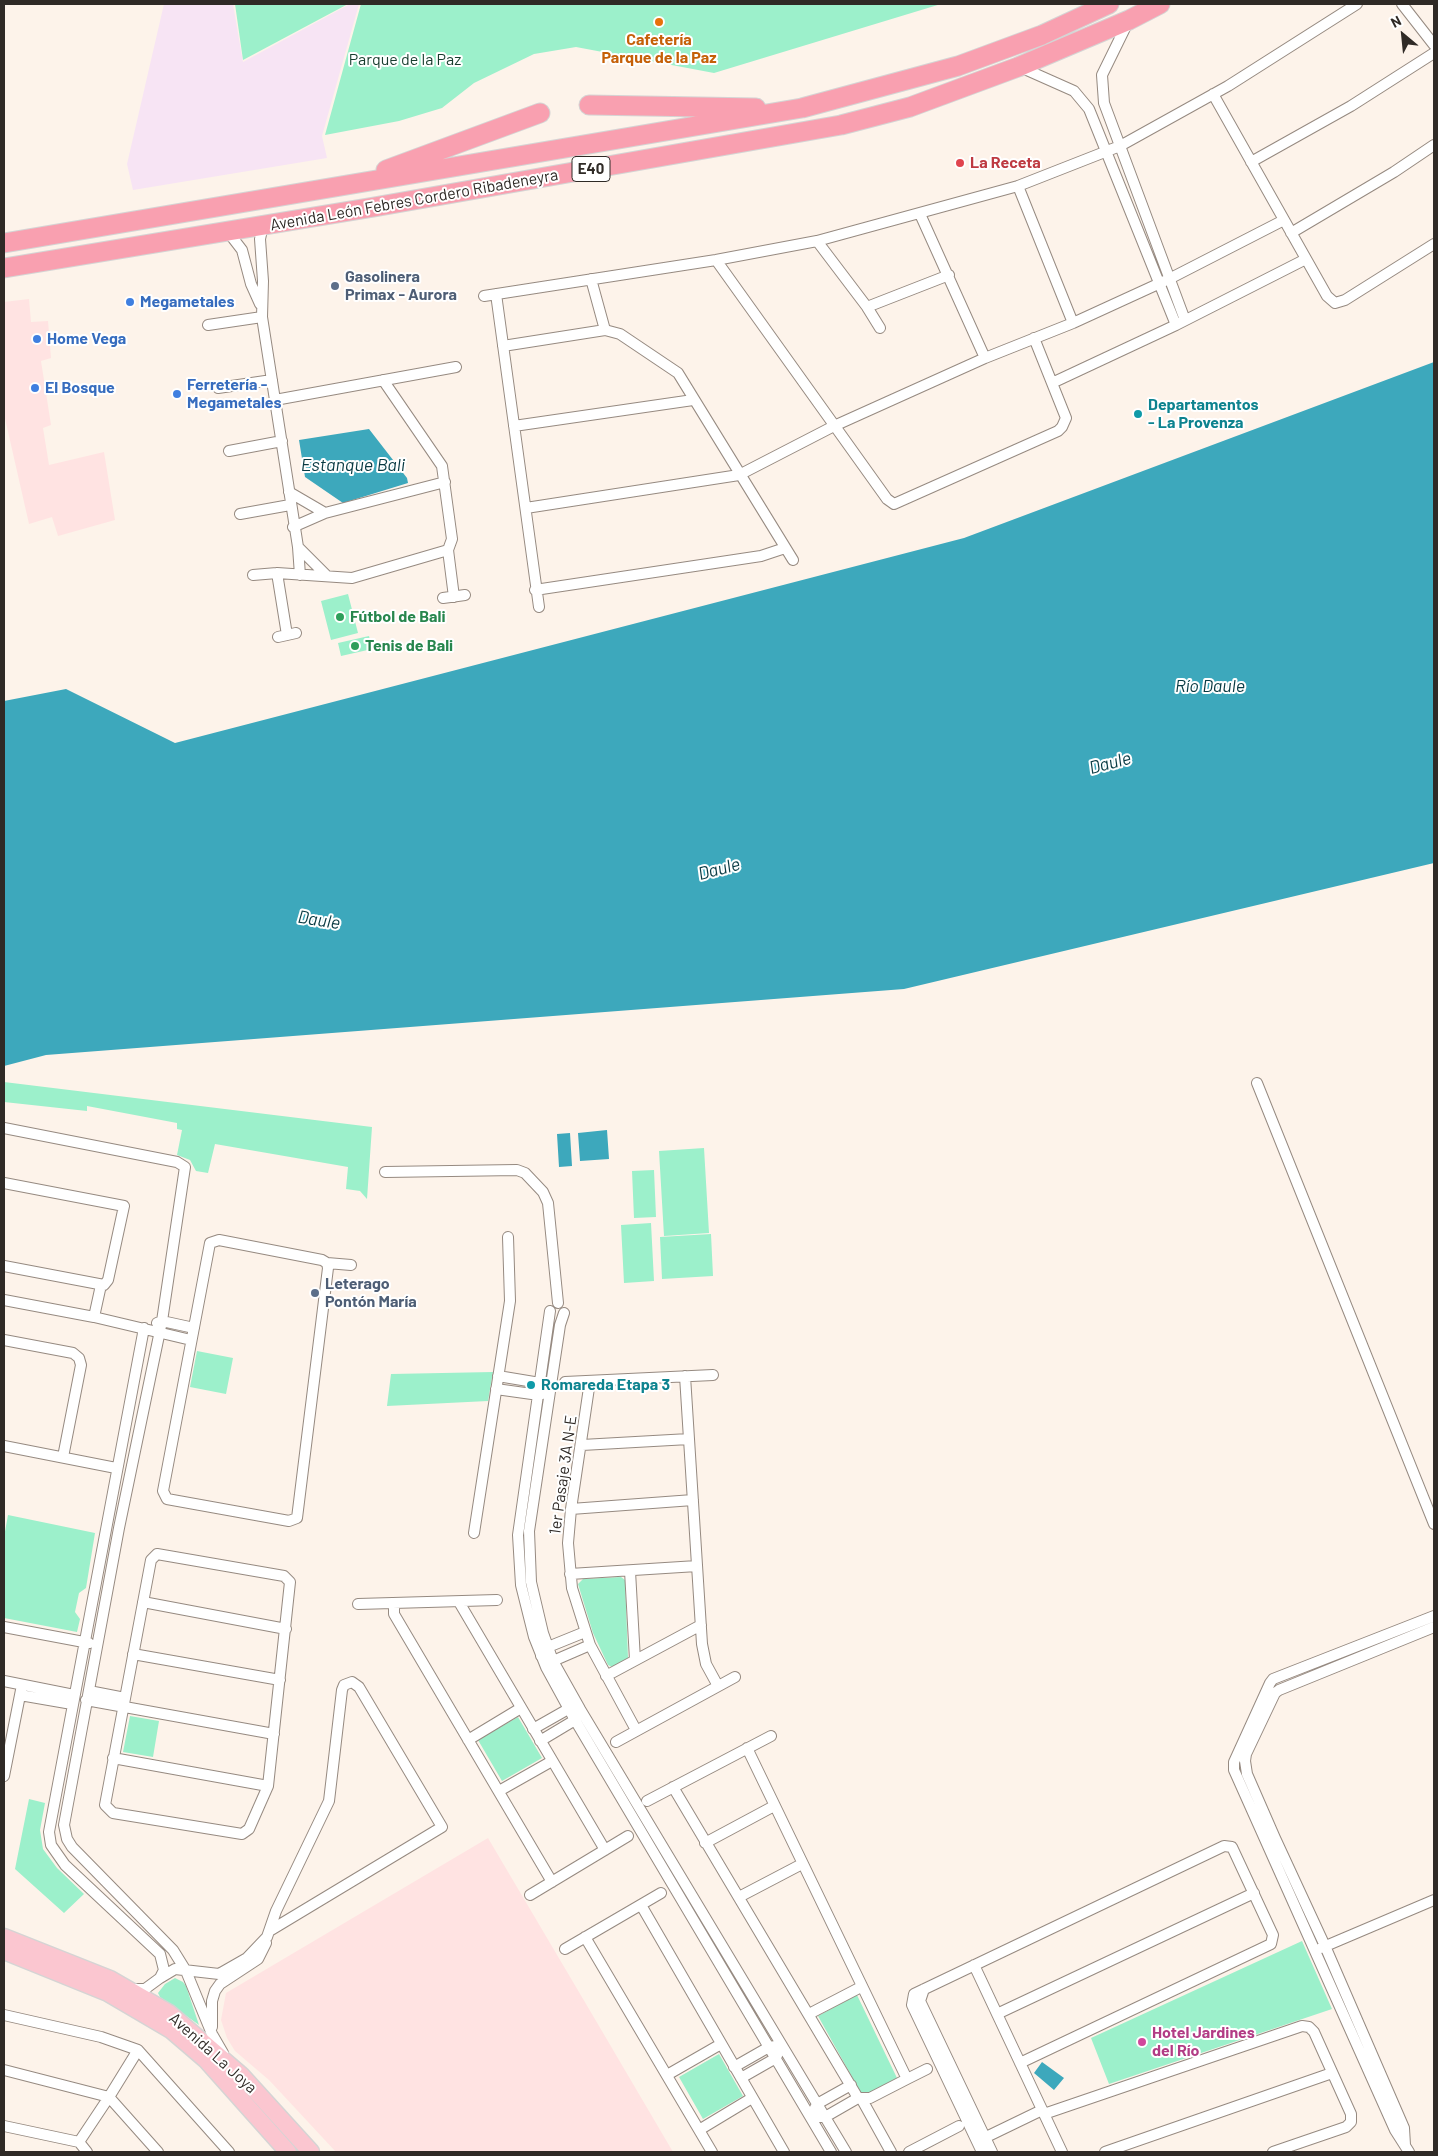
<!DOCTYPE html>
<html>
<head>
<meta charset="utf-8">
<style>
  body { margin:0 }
  #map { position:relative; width:1438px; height:2156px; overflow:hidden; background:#fdf3ea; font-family:Barlow,sans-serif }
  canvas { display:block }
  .frame { position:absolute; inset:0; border:5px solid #2f2a26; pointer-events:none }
  .north { position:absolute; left:1378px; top:10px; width:50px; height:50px; -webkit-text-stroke:4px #fff; paint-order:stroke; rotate:332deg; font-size:14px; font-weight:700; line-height:20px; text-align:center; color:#2f2a26 }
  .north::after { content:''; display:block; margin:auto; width:18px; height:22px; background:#2f2a26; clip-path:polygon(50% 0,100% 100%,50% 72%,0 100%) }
</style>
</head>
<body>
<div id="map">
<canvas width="1438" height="2156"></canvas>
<div class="frame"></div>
<div class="north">N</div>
</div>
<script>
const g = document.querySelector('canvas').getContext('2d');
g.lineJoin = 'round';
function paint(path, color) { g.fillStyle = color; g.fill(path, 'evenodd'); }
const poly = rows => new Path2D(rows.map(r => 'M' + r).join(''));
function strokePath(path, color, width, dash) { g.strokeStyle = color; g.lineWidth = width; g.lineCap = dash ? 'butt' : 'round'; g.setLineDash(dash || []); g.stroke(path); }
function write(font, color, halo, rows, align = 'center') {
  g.font = font + ' Barlow,sans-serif'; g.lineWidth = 4; g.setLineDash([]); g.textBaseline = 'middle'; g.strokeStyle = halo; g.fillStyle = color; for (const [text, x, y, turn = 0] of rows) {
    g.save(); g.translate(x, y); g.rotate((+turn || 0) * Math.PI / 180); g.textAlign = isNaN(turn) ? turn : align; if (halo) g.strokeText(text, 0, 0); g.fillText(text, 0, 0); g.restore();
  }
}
const commercial = poly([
  [29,299,31,322,48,321,51,358,41,361,51,425,43,428,49,465,104,452,115,520,58,536,52,517,29,524,4,414,4,302],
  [488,1838,599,2026,673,2152,336,2152,269,2080,235,2051,227,2038,221,2020,226,1993]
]);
const industrial = poly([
  [164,4,233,4,243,62,350,4,359,4,322,136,327,158,133,190,127,164]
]);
const green = poly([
  [235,4,348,4,243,60],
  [361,4,941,4,714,73,576,47,534,54,474,83,442,108,399,121,325,135],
  [348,594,358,633,331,640,321,601],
  [369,636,372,649,341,656,338,643],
  [4,1082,372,1127,367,1199,360,1191,346,1189,348,1167,215,1144,208,1173,196,1171,190,1160,177,1155,182,1130,177,1129,177,1123,87,1106,87,1111,4,1102],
  [704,1148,709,1233,664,1236,659,1151],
  [654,1170,656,1217,634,1218,632,1171],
  [651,1223,654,1281,624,1283,621,1225],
  [711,1234,713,1276,662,1279,660,1237],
  [197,1351,233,1358,226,1394,190,1387],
  [493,1372,488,1401,387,1406,391,1374],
  [8,1515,95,1533,86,1588,79,1593,75,1612,80,1619,77,1632,4,1618,4,1537],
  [621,1577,625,1580,628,1658,612,1667,608,1665,593,1633,578,1584,583,1579],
  [130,1716,159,1721,153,1757,123,1752],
  [518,1717,542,1758,502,1781,478,1740],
  [29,1799,45,1803,40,1830,43,1849,57,1868,84,1894,64,1913,15,1869],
  [1302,1941,1332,2009,1109,2084,1091,2038],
  [175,1978,183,1982,186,1986,199,2025,160,1997,158,1993,165,1984],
  [857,1995,897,2078,867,2094,861,2093,818,2016],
  [719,2054,743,2096,703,2119,679,2077]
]);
const water = poly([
  [1434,362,1434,863,904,989,46,1055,4,1066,4,701,66,689,175,743,964,538],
  [369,429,407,478,408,483,343,503,305,477,299,440],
  [607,1130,609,1159,580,1161,578,1133],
  [570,1133,572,1166,559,1167,557,1134],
  [1042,2062,1064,2078,1054,2090,1034,2073]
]);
const street = poly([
  [1402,4,1434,45],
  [1128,22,1102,75,1104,103,1185,320],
  [1020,67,1074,91,1089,109,1176,325,1306,259],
  [1213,94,1327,296,1335,303,1345,300,1434,244],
  [1251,162,1351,106,1434,53],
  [1018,186,1073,323],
  [920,214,985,358],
  [263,226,260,239,263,281,262,317,298,547,300,575],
  [225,232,232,237,242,250,251,284,260,304],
  [1291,233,1394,172,1434,145],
  [817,241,867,307,880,328],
  [716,260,887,499,894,504,1058,431,1062,427,1066,418,1034,338],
  [591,279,605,330],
  [496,294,539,607],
  [484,296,716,260,817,241,1018,186,1120,146,1228,86,1357,4],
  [867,307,949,275],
  [208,325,262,317],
  [503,346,605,330,620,334,678,373,793,560],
  [1052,383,1176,325],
  [218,388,272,380],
  [275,400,456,367],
  [514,426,693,400],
  [229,451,282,441],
  [289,492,325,513,445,482],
  [526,508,739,475,834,426,985,358,1073,323,1169,279,1284,220],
  [240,514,290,505],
  [293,527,325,513],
  [298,547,326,575],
  [448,550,454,597],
  [277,573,287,635],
  [253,575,277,573,352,578,448,550,452,539,442,466,383,380],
  [535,590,761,556,785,548],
  [443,598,465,595],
  [278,637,296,633],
  [1257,1083,1434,1524],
  [4,1128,177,1162,185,1167,162,1321,119,1528,64,1825,67,1839,72,1847,173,1950,186,1971,212,2034,223,2053],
  [385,1172,517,1170,525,1173,543,1192,548,1203,558,1303],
  [4,1183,124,1206,108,1280,104,1285,4,1266],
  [327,1263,328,1268,297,1518,289,1521,167,1499,163,1491,210,1243,219,1240,322,1260,327,1263,351,1265],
  [4,1300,94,1317,191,1340],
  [550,1311,518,1535,521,1585,534,1637,546,1667,575,1720,831,2152],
  [564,1313,560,1325,529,1531,531,1582,543,1633,553,1661,580,1709,846,2152],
  [94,1317,101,1285],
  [157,1323,162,1321,194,1328],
  [4,1340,73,1353,79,1358,81,1365,63,1457],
  [498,1376,540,1383,545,1387],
  [685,1376,702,1644,706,1664,718,1686],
  [590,1381,571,1509,568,1543,572,1588,590,1645,636,1730],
  [565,1382,713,1375],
  [496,1389,539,1395,544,1393],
  [582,1445,689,1439],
  [4,1446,116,1468],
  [571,1509,693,1500],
  [474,1533,510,1301,508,1237],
  [157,1554,284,1576,290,1582,268,1786,249,1829,242,1834,113,1813,105,1805,151,1560,157,1554],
  [630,1571,635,1660],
  [570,1574,697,1566],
  [143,1602,286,1629],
  [459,1602,605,1850],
  [394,1603,394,1614,552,1882],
  [358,1604,497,1600],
  [4,1627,89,1643],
  [585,1632,548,1647,541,1656,553,1661,590,1645],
  [133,1654,280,1680],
  [606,1676,701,1625],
  [4,1681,74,1695],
  [89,1691,125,1698],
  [20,1695,72,1704],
  [86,1700,274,1734],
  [533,1729,570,1708,580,1709,575,1720,540,1741],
  [468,1740,521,1708],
  [616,1742,735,1677],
  [747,1748,907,2079,870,2098,861,2098],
  [113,1758,268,1786],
  [4,1776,22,1685],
  [673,1787,858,2098,861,2098,891,2152],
  [499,1791,552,1761],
  [647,1801,771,1736],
  [705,1843,774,1806],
  [530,1895,628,1836],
  [739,1897,802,1864],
  [641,1905,784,2152],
  [585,1937,712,2152],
  [1321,1948,1434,1900],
  [565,1949,661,1893],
  [974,1965,1062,2152],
  [160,1978,175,1969,219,1974,247,1958,267,1937,276,1911,329,1801,342,1690,344,1685,352,1682,359,1687,442,1827,271,1930],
  [130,1989,145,1989,160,1978,164,1970,160,1954,65,1865,51,1845,49,1832,144,1328],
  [924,1989,920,2001,992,2152],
  [809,2014,861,1987],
  [997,2014,1254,1893],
  [4,2015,101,2037,138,2050],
  [212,2027,212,2001,215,1991,220,1984,258,1959,266,1943],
  [734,2067,769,2047,776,2046],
  [4,2070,109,2097,138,2050,229,2152],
  [667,2075,721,2044],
  [741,2078,776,2058,778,2053],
  [907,2079,927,2069],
  [814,2110,817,2104,851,2085],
  [1044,2114,1302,2026,1309,2027,1314,2032,1351,2114,1351,2122,1346,2127,1273,2152],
  [818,2117,825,2117,858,2098],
  [4,2126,79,2142],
  [699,2130,752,2098],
  [980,2140,1042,2110],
  [1405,2145,1404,2128,1325,1946,1275,1838,1247,1774,1245,1761,1246,1754,1275,1693,1279,1690,1434,1627],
  [87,2152,79,2142,109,2097,158,2152],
  [909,2152,959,2126],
  [982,2152,912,2005,914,1994,1224,1846,1232,1847,1273,1935,1271,1944,1020,2063],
  [1105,2152,1332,2073],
  [1409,2152,1395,2130,1234,1770,1234,1762,1270,1683,1273,1679,1434,1616]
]);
const primary = poly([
  [4,1937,110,1979,169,2013,241,2075,311,2152],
  [4,1951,108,1993,171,2030,206,2060,288,2152]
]);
const highway = poly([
  [589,105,756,108],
  [386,170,540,113],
  [4,243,802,108,958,66,1042,35,1109,4],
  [4,268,374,207,841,125,910,107,1018,67,1129,20,1160,4]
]);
const markers = [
  [659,22,5,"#e8710a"],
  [960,163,5,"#e0444e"],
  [335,286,5,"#5c6f8a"],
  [130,302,5,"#3f7fe0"],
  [37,339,5,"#3f7fe0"],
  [35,388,5,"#3f7fe0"],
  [177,394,5,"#3f7fe0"],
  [1138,414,5,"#0f9aa8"],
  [340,617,5,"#2e9e5b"],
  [355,646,5,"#2e9e5b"],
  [315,1293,5,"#5c6f8a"],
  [531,1385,5,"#0f9aa8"],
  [1142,2042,5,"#d1479c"]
];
const shields = [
  [591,169,38]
];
const shieldNames = [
  ["E40",591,169]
];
const foodNames = [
  ["Cafetería",659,40],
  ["Parque de la Paz",659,58]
];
const parkNames = [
  ["Parque de la Paz",405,60]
];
const healthNames = [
  ["La Receta",970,163]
];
const streetNames = [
  ["Avenida León Febres Cordero Ribadeneyra",414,200,-10],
  ["1er Pasaje 3A N-E",563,1475,-82],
  ["Avenida La Joya",213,2053,42]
];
const serviceNames = [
  ["Gasolinera",345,277],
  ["Primax - Aurora",345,295],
  ["Leterago",325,1284],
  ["Pontón María",325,1302]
];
const shopNames = [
  ["Megametales",140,302],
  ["Home Vega",47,339],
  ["Ferretería -",187,385],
  ["Megametales",187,403],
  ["El Bosque",45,388]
];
const cultureNames = [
  ["Departamentos",1148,405],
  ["- La Provenza",1148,423],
  ["Romareda Etapa 3",541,1385]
];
const leisureNames = [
  ["Fútbol de Bali",350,617],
  ["Tenis de Bali",365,646]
];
const hotelNames = [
  ["Hotel Jardines",1152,2033],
  ["del Río",1152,2051]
];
const waterNames = [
  ["Estanque Bali",353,465],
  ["Río Daule",1210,686],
  ["Daule",1110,763,-15],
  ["Daule",719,869,-15],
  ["Daule",319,920,9]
];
paint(commercial, '#ffe3e2');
paint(industrial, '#f7e4f4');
paint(green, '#9cf0cb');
paint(water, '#3da8bc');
strokePath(street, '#968a81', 12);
strokePath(primary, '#d5d4d4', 19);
strokePath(highway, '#d5d4d4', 21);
strokePath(street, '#fff', 10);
strokePath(primary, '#fbc6d0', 16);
strokePath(highway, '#f9a0b0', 19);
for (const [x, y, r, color] of markers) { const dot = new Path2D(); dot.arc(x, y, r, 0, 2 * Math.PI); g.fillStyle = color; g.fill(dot); strokePath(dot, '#fff', 2); }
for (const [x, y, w] of shields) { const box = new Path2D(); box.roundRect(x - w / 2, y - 12.5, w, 25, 4); g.fillStyle = '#fff'; g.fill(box); strokePath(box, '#2f2a26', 1); }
write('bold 15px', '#2f2a26', null, shieldNames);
write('bold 16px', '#c56008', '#fff', foodNames);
write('16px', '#173d2e', '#fff', parkNames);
write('bold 16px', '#be3a42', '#fff', healthNames, 'left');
write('16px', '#2f2a26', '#fff', streetNames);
write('bold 16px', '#4e5e75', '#fff', serviceNames, 'left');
write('bold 16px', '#366cbe', '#fff', shopNames, 'left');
write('bold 16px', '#0d838f', '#fff', cultureNames, 'left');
write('bold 16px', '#27864d', '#fff', leisureNames, 'left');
write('bold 16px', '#b23c85', '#fff', hotelNames, 'left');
write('italic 18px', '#083a43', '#fff', waterNames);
</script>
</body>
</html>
